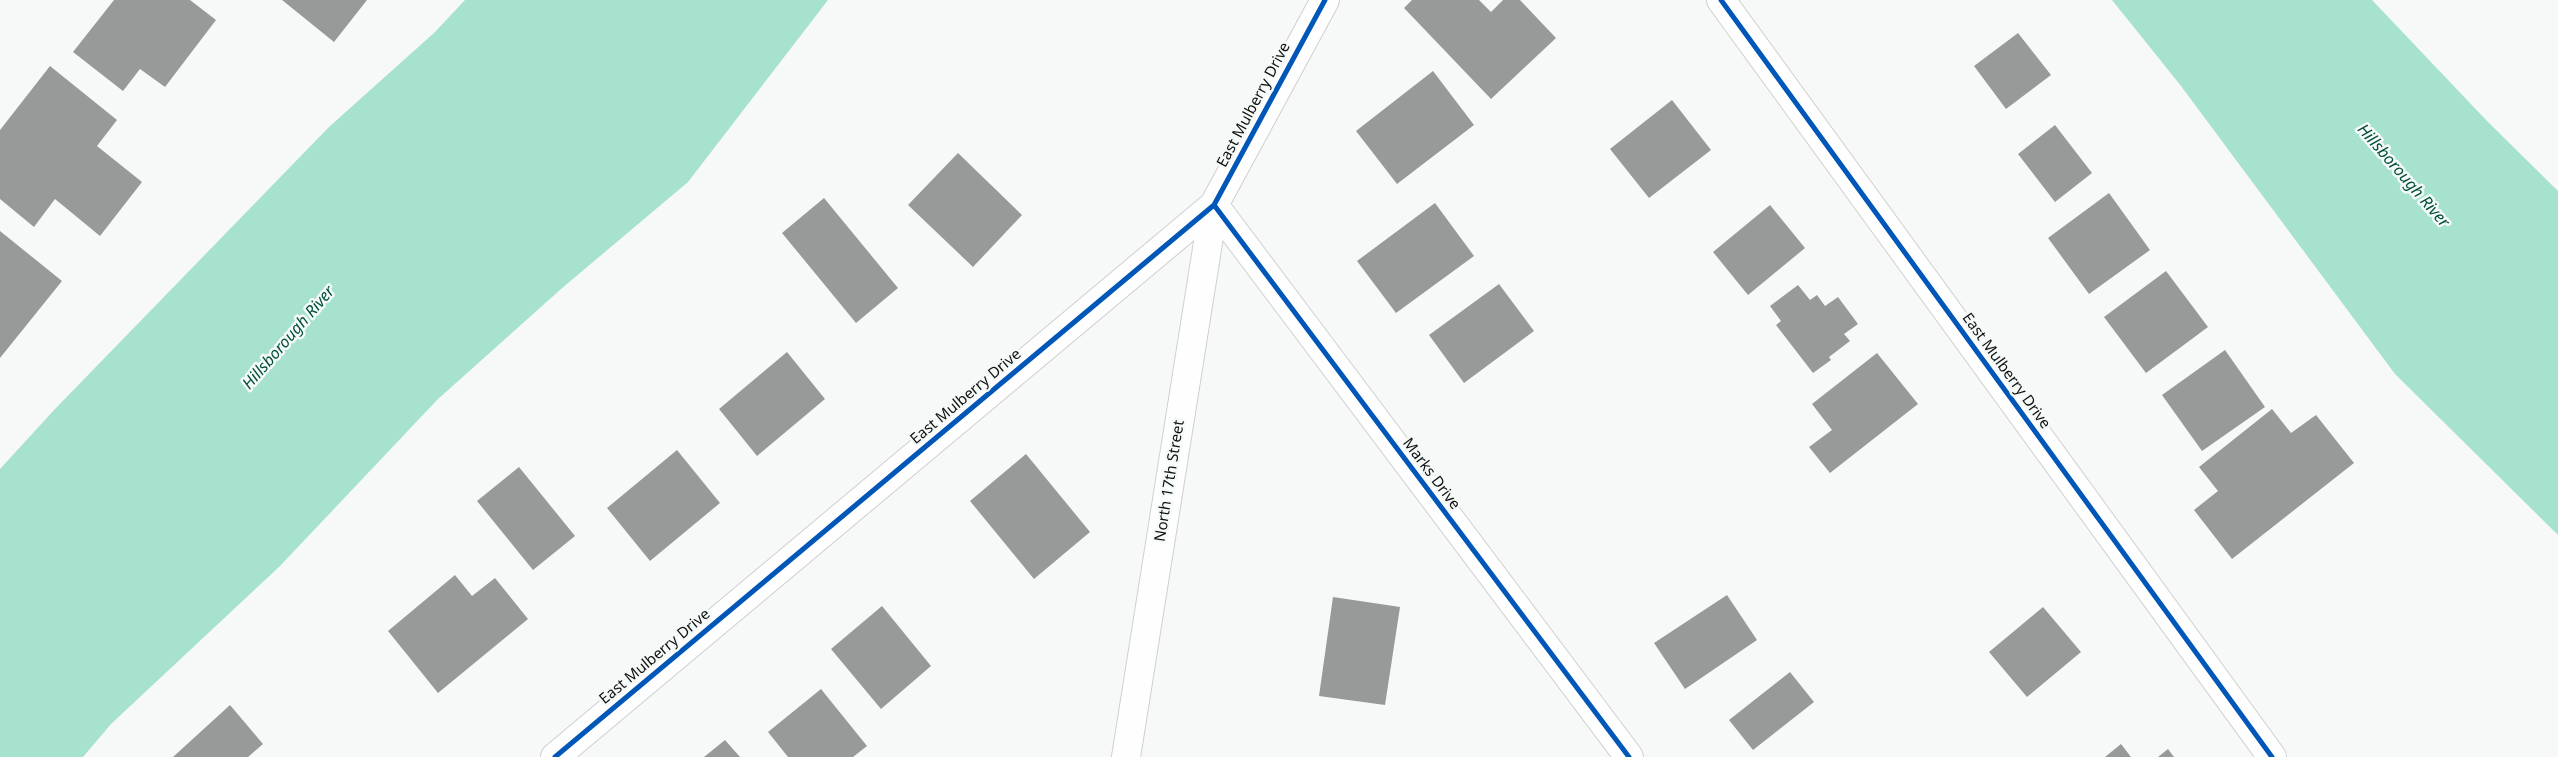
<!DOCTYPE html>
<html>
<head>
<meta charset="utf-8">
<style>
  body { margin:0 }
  canvas { display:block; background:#f6f9f8 }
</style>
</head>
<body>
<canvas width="2558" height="757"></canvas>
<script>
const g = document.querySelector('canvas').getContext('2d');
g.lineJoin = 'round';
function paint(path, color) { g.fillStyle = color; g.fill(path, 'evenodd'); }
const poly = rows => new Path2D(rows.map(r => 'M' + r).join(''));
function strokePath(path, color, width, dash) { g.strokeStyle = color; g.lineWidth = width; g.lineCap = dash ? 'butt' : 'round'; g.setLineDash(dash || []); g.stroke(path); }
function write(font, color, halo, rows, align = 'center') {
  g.font = font + ' "Noto Sans",sans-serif'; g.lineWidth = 5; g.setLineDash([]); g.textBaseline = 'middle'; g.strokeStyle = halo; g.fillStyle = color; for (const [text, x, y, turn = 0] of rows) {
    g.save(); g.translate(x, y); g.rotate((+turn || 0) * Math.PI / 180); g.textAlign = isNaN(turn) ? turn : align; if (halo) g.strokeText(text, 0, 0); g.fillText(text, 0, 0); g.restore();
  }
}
const water = poly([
  [465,0,828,0,688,182,561,289,437,400,280,566,111,724,83,757,0,757,0,469,55,409,329,127,435,32],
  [2112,0,2372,0,2487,121,2558,191,2558,535,2395,374,2181,86]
]);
const building = poly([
  [114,0,190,0,216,20,165,87,140,69,123,91,73,52],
  [282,0,367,0,334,42],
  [1412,0,1479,0,1491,12,1503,0,1520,0,1556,38,1491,99,1404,8],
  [2018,33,2051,75,2006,109,1974,66],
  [50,66,117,120,97,146,142,182,100,236,55,199,34,227,0,199,0,130],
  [1433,71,1474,125,1397,184,1356,131],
  [1672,100,1711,150,1649,198,1610,149],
  [2055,125,2092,173,2055,202,2018,154],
  [958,153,1022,215,973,267,908,205],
  [2109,193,2150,250,2089,294,2048,238],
  [824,198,898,288,856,323,782,233],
  [1435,203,1474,256,1396,313,1357,261],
  [1770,205,1805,248,1748,295,1713,252],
  [0,231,62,281,0,358],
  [2166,271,2208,327,2146,373,2104,317],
  [1499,284,1534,331,1464,383,1429,335],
  [1798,285,1810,300,1817,295,1825,306,1838,297,1858,324,1844,334,1850,341,1829,357,1831,360,1813,373,1776,325,1781,321,1770,306],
  [2225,350,2265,407,2202,451,2162,395],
  [787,352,825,399,757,456,719,409],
  [1877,353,1918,404,1830,473,1809,447,1832,430,1812,404],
  [2272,409,2291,433,2316,415,2354,463,2232,559,2194,510,2218,491,2199,467],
  [677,450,720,503,650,561,607,508],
  [1026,454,1090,532,1034,579,970,501],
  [519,467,575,536,533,570,477,501],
  [455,575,472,596,495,578,528,619,438,693,388,631],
  [1727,595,1757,640,1685,689,1654,643],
  [1333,597,1400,607,1385,705,1319,696],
  [882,606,931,666,881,709,831,649],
  [2043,607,2081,652,2027,697,1989,652],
  [1790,672,1814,702,1753,750,1729,720],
  [821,689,867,746,853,757,788,757,768,732],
  [230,705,263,744,248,757,173,757],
  [725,740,740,757,704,757],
  [2121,744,2131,757,2105,757],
  [2168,749,2174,757,2158,757]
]);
const minor = poly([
  [1721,0,2272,757],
  [1214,205,1629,757],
  [555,757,1214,205,1325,0],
  [1126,757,1214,205]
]);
const cycleway = poly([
  [1721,0,2272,757],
  [1214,205,1629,757],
  [555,757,1214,205,1325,0]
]);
const streetNames = [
  ["East Mulberry Drive",1254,105,-62],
  ["East Mulberry Drive",2006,371,54],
  ["East Mulberry Drive",966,397,-40],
  ["Marks Drive",1431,474,53],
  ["North 17th Street",1170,481,-81],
  ["East Mulberry Drive",655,657,-40]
];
const waterNames = [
  ["Hillsborough River",2403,176,49],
  ["Hillsborough River",289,338,-49]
];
paint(water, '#a6e2cd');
paint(building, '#979a99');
strokePath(minor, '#ced0cf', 30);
strokePath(minor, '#fefefe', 28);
strokePath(cycleway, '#0057b8', 5);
write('15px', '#0f1110', '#f5faf8', streetNames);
write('italic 16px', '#034e3c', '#f5faf8', waterNames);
</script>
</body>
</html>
